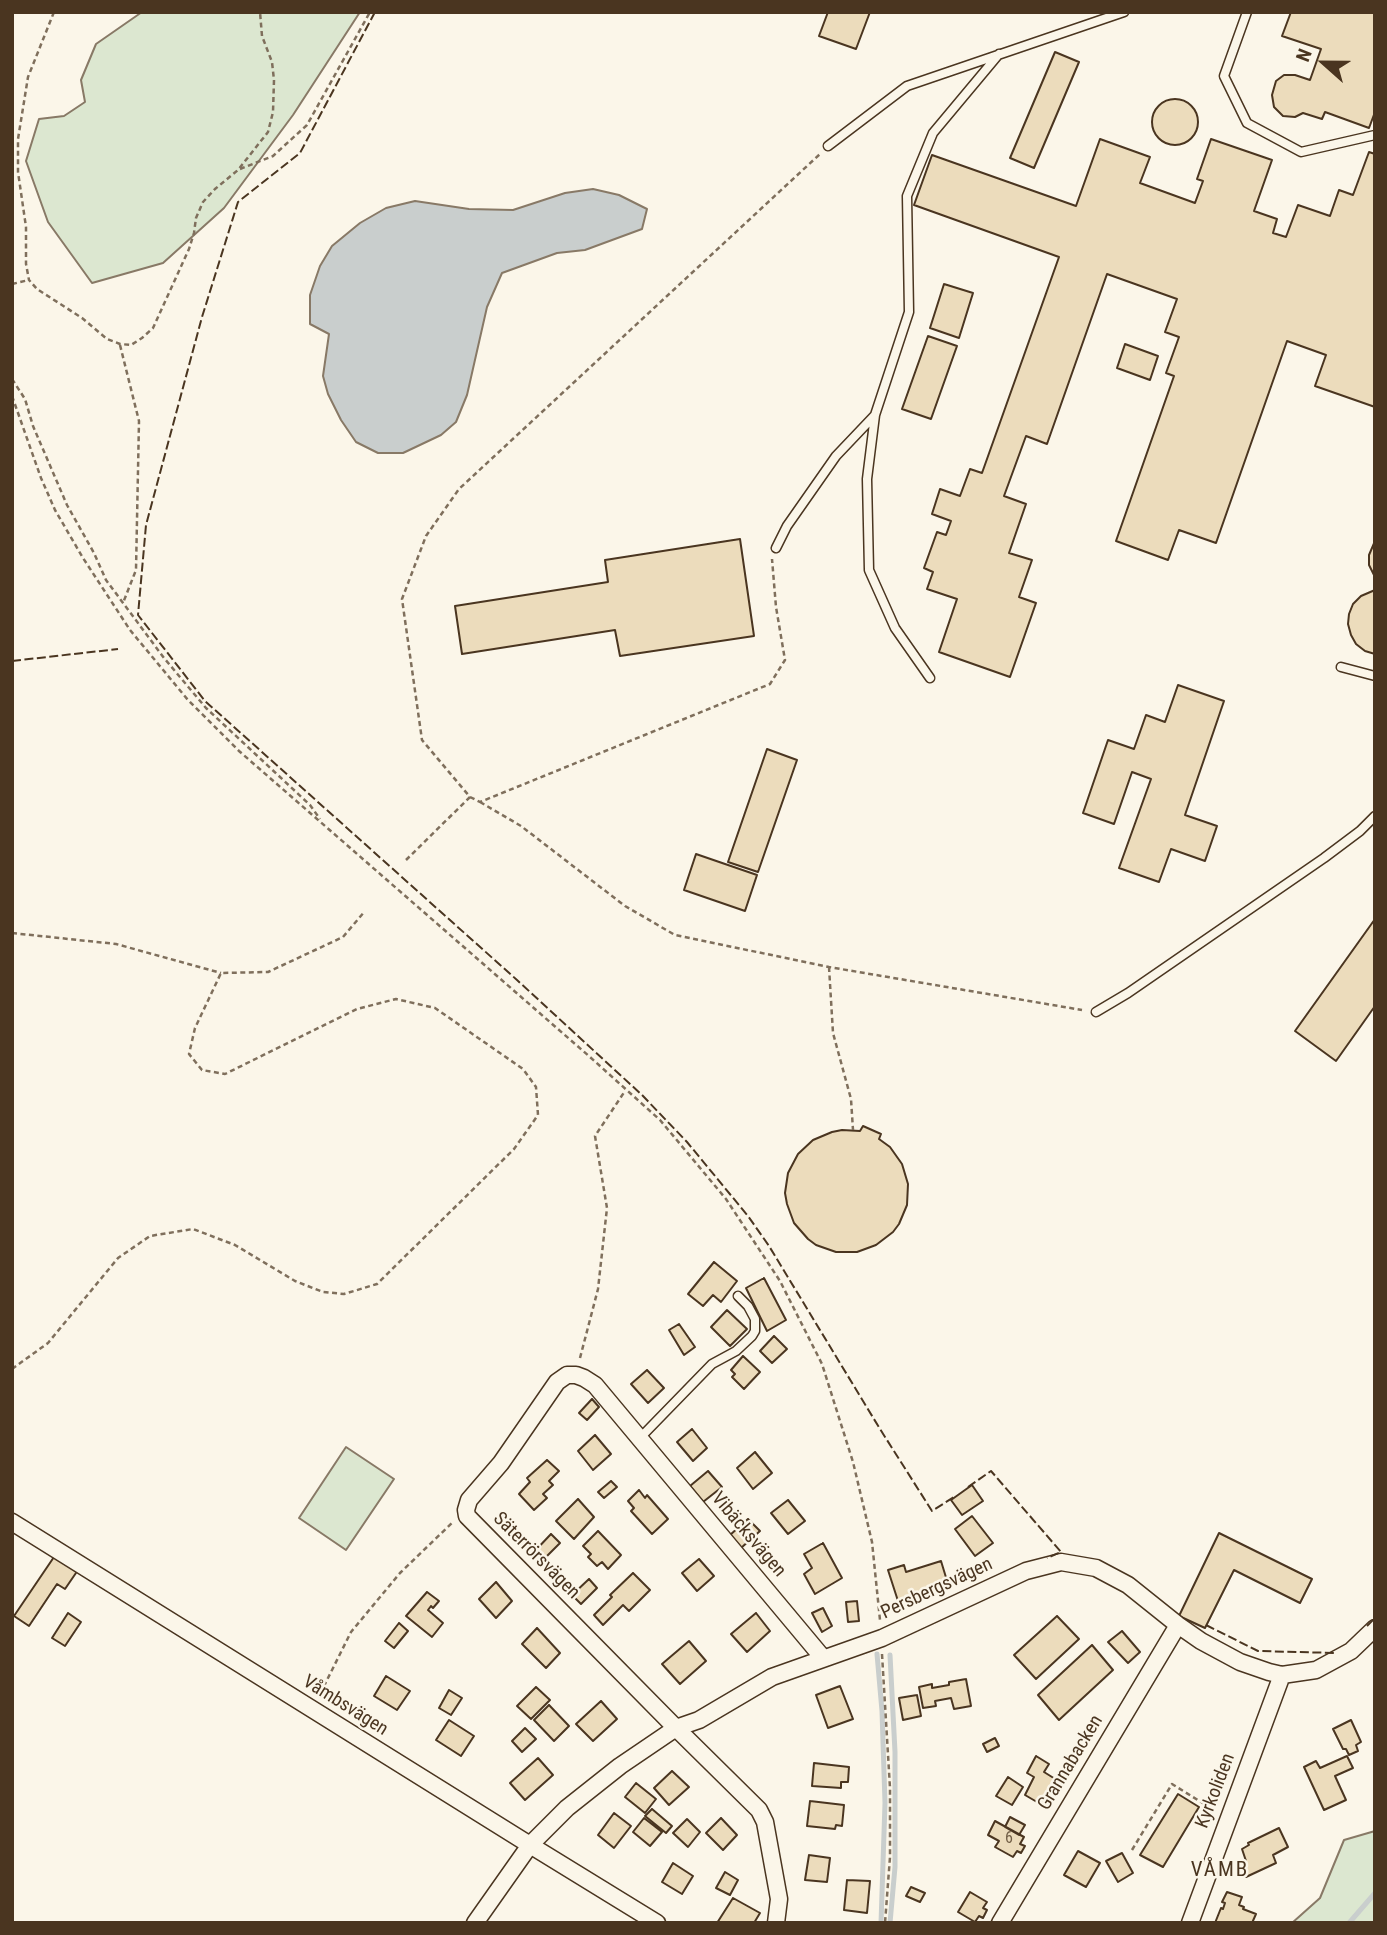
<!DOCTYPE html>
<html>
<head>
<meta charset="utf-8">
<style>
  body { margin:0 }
  #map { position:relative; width:1387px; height:1935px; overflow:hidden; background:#fbf6e9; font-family:"Roboto Condensed",sans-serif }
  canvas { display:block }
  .frame { position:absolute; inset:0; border:14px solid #4a3520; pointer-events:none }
  .north { position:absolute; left:1289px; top:28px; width:70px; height:70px; -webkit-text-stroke:5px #fbf6e9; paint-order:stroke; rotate:291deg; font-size:19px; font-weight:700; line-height:28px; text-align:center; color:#4a3520 }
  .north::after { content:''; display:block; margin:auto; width:24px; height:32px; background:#4a3520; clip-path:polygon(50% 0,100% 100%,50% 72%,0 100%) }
</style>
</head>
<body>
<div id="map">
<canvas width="1387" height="1935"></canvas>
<div class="frame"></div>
<div class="north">N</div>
</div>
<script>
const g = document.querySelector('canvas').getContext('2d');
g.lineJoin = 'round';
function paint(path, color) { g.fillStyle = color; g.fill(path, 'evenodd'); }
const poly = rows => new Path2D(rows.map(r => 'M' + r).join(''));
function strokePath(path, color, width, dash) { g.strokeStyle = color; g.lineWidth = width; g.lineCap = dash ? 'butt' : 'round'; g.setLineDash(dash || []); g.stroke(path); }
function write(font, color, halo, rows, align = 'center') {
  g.font = font + ' "Roboto Condensed",sans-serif'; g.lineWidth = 5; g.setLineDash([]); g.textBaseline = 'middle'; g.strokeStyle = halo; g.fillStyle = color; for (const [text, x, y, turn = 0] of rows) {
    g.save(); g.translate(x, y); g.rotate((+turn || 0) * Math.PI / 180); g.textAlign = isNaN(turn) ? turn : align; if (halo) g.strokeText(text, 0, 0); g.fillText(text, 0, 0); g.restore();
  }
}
const green = poly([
  [142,12,360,12,293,115,224,208,163,263,92,283,48,222,26,161,39,119,64,116,85,102,81,80,96,44,142,12],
  [346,1447,394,1479,346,1550,299,1518,346,1447],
  [1375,1831,1375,1923,1292,1923,1320,1898,1344,1840,1375,1831]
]);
const water = poly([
  [593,189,619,195,647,209,642,229,585,250,557,253,502,273,487,307,467,395,456,422,441,435,403,453,378,453,356,442,341,420,328,394,323,376,329,334,310,324,310,295,320,266,332,246,360,223,386,208,415,201,469,209,513,210,565,193,593,189]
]);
const stream = poly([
  [877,1654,882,1711,885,1803,881,1923],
  [890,1923,895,1867,895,1752,890,1655],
  [1349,1923,1375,1893]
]);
const building = poly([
  [828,12,870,12,856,49,819,36,828,12],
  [1291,12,1375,12,1375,112,1369,128,1325,112,1322,119,1303,113,1295,117,1283,116,1274,107,1272,95,1276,81,1284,75,1295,75,1310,80,1321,49,1282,36,1291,12],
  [1055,52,1079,62,1034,168,1010,158,1055,52],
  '1152 122a23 23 0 1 1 46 0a23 23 0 1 1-46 0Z',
  [1100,139,1150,157,1140,183,1195,203,1203,181,1197,179,1211,139,1272,160,1254,211,1277,219,1273,233,1286,237,1298,205,1330,216,1339,190,1353,195,1369,152,1375,154,1375,407,1315,386,1326,355,1287,341,1216,543,1179,530,1168,560,1116,541,1174,376,1166,373,1179,337,1165,332,1177,299,1107,274,1047,444,1026,436,1004,496,1026,504,1009,553,1032,560,1019,597,1036,603,1010,677,939,652,957,599,927,589,933,572,924,568,937,532,946,535,951,521,932,514,940,489,960,496,970,469,982,473,1059,257,914,205,932,155,1076,206,1100,139],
  [944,284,973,293,959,338,930,328,944,284],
  [928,336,957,346,931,419,902,409,928,336],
  [1125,344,1158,356,1150,380,1117,368,1125,344],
  [740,539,754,636,620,656,615,630,462,654,455,606,608,582,605,560,740,539],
  [1375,541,1375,577,1369,565,1369,555,1375,541],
  [1375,590,1375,654,1365,651,1356,644,1351,635,1348,624,1349,614,1353,604,1361,596,1375,590],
  [1178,685,1224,701,1185,815,1217,826,1205,861,1171,849,1159,882,1119,868,1151,779,1132,772,1114,824,1083,813,1108,740,1134,749,1146,715,1165,722,1178,685],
  [767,749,797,760,758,872,728,862,767,749],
  [696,854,757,875,745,911,684,890,696,854],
  [1375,919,1375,1006,1336,1061,1295,1031,1375,919],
  [863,1126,881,1134,879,1139,890,1147,902,1164,908,1184,907,1205,899,1224,893,1232,876,1245,857,1252,836,1252,816,1245,808,1239,794,1223,787,1204,785,1193,788,1173,798,1154,813,1140,832,1132,842,1130,860,1131,863,1126],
  [714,1262,737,1281,721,1302,713,1295,703,1306,688,1294,714,1262],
  [764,1278,786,1320,767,1331,746,1288,764,1278],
  [727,1310,747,1329,730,1346,711,1327,727,1310],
  [679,1324,695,1347,684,1355,669,1330,679,1324],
  [774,1336,787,1349,772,1363,760,1351,774,1336],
  [743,1356,760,1372,744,1389,732,1377,735,1374,731,1370,743,1356],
  [647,1370,664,1388,648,1403,631,1384,647,1370],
  [592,1399,599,1407,587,1420,579,1413,592,1399],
  [692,1429,707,1448,693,1461,677,1442,692,1429],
  [595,1435,611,1454,593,1470,578,1451,595,1435],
  [755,1452,772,1473,753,1489,737,1468,755,1452],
  [547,1460,559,1471,549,1481,553,1485,543,1494,547,1498,534,1510,519,1494,530,1482,527,1478,547,1460],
  [708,1471,722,1487,703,1502,690,1486,708,1471],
  [611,1481,617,1487,604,1498,598,1492,611,1481],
  [972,1485,983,1501,962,1515,951,1500,972,1485],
  [639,1490,645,1498,647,1495,668,1519,652,1534,631,1511,634,1508,628,1501,639,1490],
  [578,1499,594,1517,574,1539,556,1521,578,1499],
  [788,1500,805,1521,788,1534,771,1513,788,1500],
  [972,1516,993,1543,975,1556,955,1529,972,1516],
  [748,1519,760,1531,741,1548,730,1535,748,1519],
  [598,1531,621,1555,608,1569,602,1562,597,1566,588,1557,591,1554,583,1546,598,1531],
  [1219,1533,1312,1579,1300,1603,1234,1570,1205,1628,1179,1616,1219,1533],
  [551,1534,560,1543,542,1561,533,1553,551,1534],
  [823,1543,842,1578,815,1594,804,1574,812,1568,804,1554,823,1543],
  [56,1554,78,1570,65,1589,57,1584,29,1626,14,1616,56,1554],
  [699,1559,714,1576,697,1591,682,1573,699,1559],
  [941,1561,948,1584,898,1601,888,1570,904,1565,906,1572,941,1561],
  [633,1573,650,1590,629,1611,623,1605,603,1625,594,1615,612,1597,610,1595,633,1573],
  [589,1579,597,1588,581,1604,572,1595,589,1579],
  [496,1582,512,1601,496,1618,479,1599,496,1582],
  [427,1592,439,1601,433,1608,431,1606,428,1610,443,1623,432,1637,406,1616,427,1592],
  [857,1601,859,1621,848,1622,846,1602,857,1601],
  [823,1608,832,1626,822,1632,812,1613,823,1608],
  [68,1613,81,1622,65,1646,52,1638,68,1613],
  [756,1613,770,1631,747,1652,731,1634,756,1613],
  [1057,1616,1079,1639,1036,1679,1014,1655,1057,1616],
  [399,1623,408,1631,394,1648,385,1641,399,1623],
  [537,1628,560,1653,546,1668,522,1644,537,1628],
  [1122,1631,1140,1652,1128,1663,1108,1642,1122,1631],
  [689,1641,706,1661,680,1684,662,1664,689,1641],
  [1092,1645,1113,1670,1059,1720,1038,1695,1092,1645],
  [386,1676,410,1691,397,1710,374,1696,386,1676],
  [966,1679,971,1706,954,1709,951,1698,935,1701,936,1706,923,1708,919,1687,932,1684,932,1688,949,1685,949,1682,966,1679],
  [840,1686,853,1719,828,1728,816,1695,840,1686],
  [536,1687,550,1700,531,1719,517,1706,536,1687],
  [449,1690,462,1698,451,1715,439,1708,449,1690],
  [917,1695,921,1716,903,1720,899,1698,917,1695],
  [601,1701,617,1719,593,1741,576,1724,601,1701],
  [549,1705,569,1726,554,1741,534,1720,549,1705],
  [449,1720,474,1736,461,1756,436,1740,449,1720],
  [1351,1720,1361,1742,1356,1745,1358,1751,1349,1755,1346,1749,1343,1749,1333,1729,1351,1720],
  [525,1728,536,1739,522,1752,512,1741,525,1728],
  [995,1738,999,1746,987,1752,983,1744,995,1738],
  [1036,1756,1049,1764,1044,1772,1060,1782,1047,1803,1039,1798,1037,1802,1025,1795,1034,1777,1027,1773,1036,1756],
  [1347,1756,1353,1768,1335,1776,1346,1800,1324,1810,1304,1767,1316,1761,1320,1768,1347,1756],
  [538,1758,553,1775,525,1800,510,1783,538,1758],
  [814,1763,849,1767,848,1782,841,1782,841,1788,812,1786,814,1763],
  [672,1771,689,1787,669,1805,654,1788,672,1771],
  [1008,1777,1023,1787,1012,1805,996,1796,1008,1777],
  [636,1783,656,1799,645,1813,625,1797,636,1783],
  [1178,1794,1199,1807,1163,1867,1140,1855,1178,1794],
  [810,1801,844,1805,842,1826,836,1825,835,1829,807,1826,810,1801],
  [652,1809,672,1826,666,1833,645,1816,652,1809],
  [614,1813,631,1826,614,1848,598,1835,614,1813],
  [1010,1817,1025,1825,1019,1835,1005,1827,1010,1817],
  [644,1818,662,1832,650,1846,633,1832,644,1818],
  [721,1818,737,1835,723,1850,706,1833,721,1818],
  [687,1819,700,1832,688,1847,673,1833,687,1819],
  [995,1821,1024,1837,1020,1844,1025,1846,1021,1853,1017,1851,1013,1857,995,1847,999,1841,988,1835,995,1821],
  [1279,1828,1288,1847,1273,1855,1276,1863,1246,1877,1241,1864,1246,1861,1242,1849,1249,1845,1248,1843,1279,1828],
  [1078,1851,1100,1863,1086,1887,1064,1875,1078,1851],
  [1122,1853,1133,1873,1118,1882,1106,1861,1122,1853],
  [809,1855,830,1858,827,1882,805,1880,809,1855],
  [673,1863,693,1876,682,1894,662,1882,673,1863],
  [725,1872,738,1880,730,1895,716,1888,725,1872],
  [847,1880,870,1881,867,1913,844,1910,847,1880],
  [911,1887,925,1893,920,1902,906,1896,911,1887],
  [970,1892,987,1902,983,1908,987,1910,983,1918,979,1916,975,1922,958,1912,970,1892],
  [1227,1892,1242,1897,1239,1905,1244,1907,1243,1909,1256,1914,1252,1923,1215,1923,1221,1908,1223,1909,1225,1903,1222,1902,1227,1892],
  [733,1898,760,1913,754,1923,717,1923,733,1898]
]);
const path = poly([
  [54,12,28,77,18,139,18,172,26,227,26,264,29,280,37,289,82,318,107,339,120,344,131,345,142,338,153,328,189,249,194,233,196,218,203,202,215,189,238,170,268,132,273,112,274,80,272,62,262,36,260,12],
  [240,169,273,156,307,125,370,12],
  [12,284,29,280],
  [120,345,139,421,136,570,123,603],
  [12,379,25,399,33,426,67,505,94,553,106,580,164,658,206,708,310,805,320,819],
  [12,396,41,478,55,510,83,558,130,630,188,700,239,751,590,1057,660,1120,726,1199,780,1281,822,1364,853,1462,872,1542,880,1620],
  [470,797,480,802,770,684,785,660,776,607,772,559],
  [480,802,521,826,625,906,675,935,829,967,1082,1010],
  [406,860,470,797,422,740,402,599,426,536,459,489,820,154],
  [12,933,116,944,221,973],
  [829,967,833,1033,851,1099,853,1130],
  [580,1358,598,1289,607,1208,595,1136,625,1091],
  [12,1369,48,1343,118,1258,150,1236,193,1229,235,1245,295,1281,323,1292,344,1294,377,1284,514,1149,538,1115,536,1087,523,1069,435,1008,396,999,357,1009,225,1074,202,1070,189,1054,195,1028,221,973,268,972,343,937,365,911],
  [882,1654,890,1788,890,1857,885,1923],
  [320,1694,351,1632,400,1573,454,1521],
  [1132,1850,1172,1784,1214,1810]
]);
const service = poly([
  [1247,12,1224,76,1247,123,1301,152,1375,135],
  [828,146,907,86,1124,12],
  [776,548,787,526,836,456,875,415],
  [1341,667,1375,676],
  [930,678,895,628,869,570,867,479,875,415,909,312,907,196,933,133,999,54],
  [1096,1012,1128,993,1324,858,1360,831,1375,816],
  [639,1439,712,1364,736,1351,752,1336,755,1331,755,1319,748,1306,738,1296]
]);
const minor = poly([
  [12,1522,530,1845,657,1923],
  [475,1923,530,1845,567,1808,620,1766,676,1728,699,1720,772,1677,882,1638,1026,1571,1061,1562,1096,1568,1128,1585,1178,1625,1201,1641,1240,1662,1269,1672,1282,1675,1316,1670,1351,1651,1375,1628],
  [776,1923,779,1899,765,1822,759,1810,676,1728,467,1516,466,1510,469,1500,501,1463,557,1382,567,1375,576,1375,584,1378,595,1385,823,1658],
  [1000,1923,1178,1625],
  [1190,1923,1282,1675]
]);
const fence = poly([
  [375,12,300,153,238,202,202,317,146,525,138,615,205,701,517,980,642,1095,687,1142,748,1216,769,1246,880,1429,932,1511,954,1497],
  [12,661,118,649],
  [968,1487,991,1471,1061,1552,1047,1558],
  [1206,1625,1258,1651,1336,1653],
  [1367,1626,1375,1618]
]);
const numberNames = [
  ["6",1009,1839]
];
const streetNames = [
  ["Vibäcksvägen",748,1535,50],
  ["Säterrörsvägen",536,1556,45],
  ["Persbergsvägen",937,1589,-25],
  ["Våmbsvägen",345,1706,32],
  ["Grannabacken",1071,1763,-59],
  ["Kyrkoliden",1216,1791,-69]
];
const neighbourhoodNames = [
  ["VÅMB",1220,1871]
];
paint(green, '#dce7d0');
strokePath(green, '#887966', 2);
paint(water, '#c9cecd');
strokePath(water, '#887966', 2);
strokePath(stream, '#c9cecd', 5);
paint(building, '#ecdcbc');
strokePath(building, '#4a3520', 2);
strokePath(service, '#4a3520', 11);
strokePath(minor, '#4a3520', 19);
strokePath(path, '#7f6f5c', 2.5, [5, 3.5]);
strokePath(service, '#fbf6e9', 8);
strokePath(minor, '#fbf6e9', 16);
strokePath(fence, '#4a3520', 2, [9, 3.5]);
write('16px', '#725f47', null, numberNames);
write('19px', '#4a3520', '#fbf6e9', streetNames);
g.letterSpacing = '2px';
write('21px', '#4a3520', '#fbf6e9', neighbourhoodNames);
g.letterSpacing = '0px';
</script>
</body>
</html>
